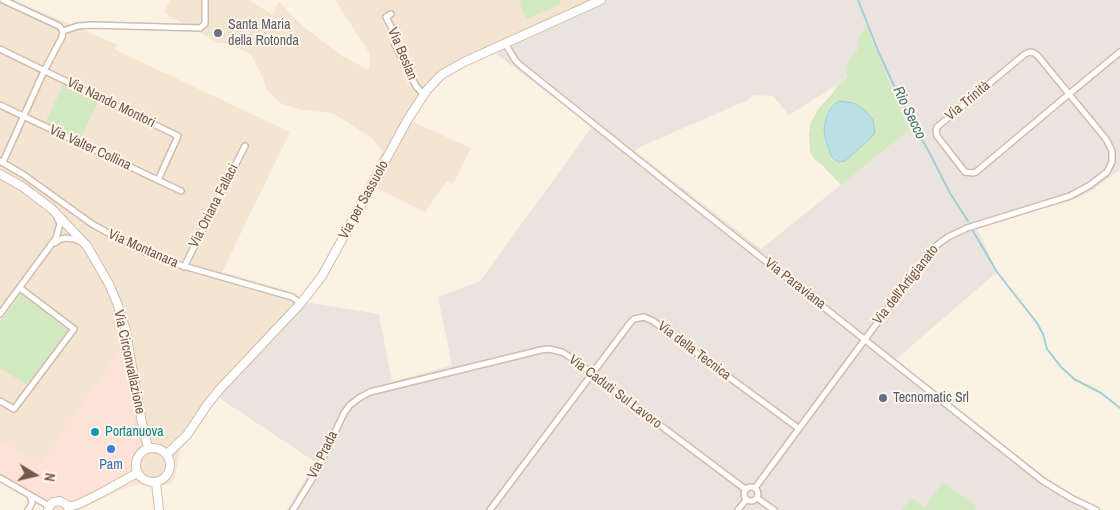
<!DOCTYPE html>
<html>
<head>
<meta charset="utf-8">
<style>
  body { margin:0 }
  #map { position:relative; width:1120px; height:510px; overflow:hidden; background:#fcf2e4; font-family:"Archivo Narrow",sans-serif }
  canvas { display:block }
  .north { position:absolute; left:10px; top:450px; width:50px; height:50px; -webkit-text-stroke:4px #fff6ea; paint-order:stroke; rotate:99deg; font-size:14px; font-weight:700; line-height:20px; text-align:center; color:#74584a }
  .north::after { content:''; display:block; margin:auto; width:18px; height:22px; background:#74584a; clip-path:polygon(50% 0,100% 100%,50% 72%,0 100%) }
</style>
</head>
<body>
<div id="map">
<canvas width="1120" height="510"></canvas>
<div class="north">N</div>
</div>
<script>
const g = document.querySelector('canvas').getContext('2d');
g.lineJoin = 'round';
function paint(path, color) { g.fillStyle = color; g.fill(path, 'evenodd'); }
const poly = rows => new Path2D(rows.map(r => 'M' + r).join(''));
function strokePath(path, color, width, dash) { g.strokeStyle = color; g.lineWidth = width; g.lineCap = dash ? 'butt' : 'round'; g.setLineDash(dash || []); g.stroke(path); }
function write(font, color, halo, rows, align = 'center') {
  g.font = font + ' "Archivo Narrow",sans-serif'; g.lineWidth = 4; g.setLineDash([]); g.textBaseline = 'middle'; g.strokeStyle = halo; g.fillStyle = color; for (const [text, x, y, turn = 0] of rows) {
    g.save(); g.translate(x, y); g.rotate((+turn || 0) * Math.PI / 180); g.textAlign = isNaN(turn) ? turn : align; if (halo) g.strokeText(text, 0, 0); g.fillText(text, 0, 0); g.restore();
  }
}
const residential = poly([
  [0,0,14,0,118,45,114,49,290,132,222,272,292,292,305,302,216,396,180,450,175,477,171,484,156,486,142,484,126,488,0,482],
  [170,0,250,0,272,15,279,1,293,17,309,31,342,56,369,70,370,54,335,0,610,0,495,53,456,70,440,80,425,96,411,121,471,148,453,185,447,181,425,212,366,183,383,151,371,137,332,113,302,110,282,104,266,89,262,76,251,55,230,44,218,43,164,13]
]);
const commercial = poly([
  [123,344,133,403,142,484,126,488,70,510,50,510,0,482,0,440,40,464]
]);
const industrial = poly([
  [610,0,1120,0,1120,170,1090,192,1068,202,1013,217,977,229,997,272,895,360,1035,470,1061,489,1087,503,1103,510,287,510,315,462,216,396,305,302,379,314,392,382,452,365,438,297,480,281,592,127,495,53],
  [866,26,909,130,761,249,635,151,640,147,748,100,754,95,773,96,789,115,845,80,847,74,848,63,858,48,859,37]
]);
const green = poly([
  [522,0,560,0,561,4,526,19,519,1],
  [866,25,909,130,841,185,822,165,814,159,810,152,809,133,811,122,819,108,833,93,837,86,845,80,847,77,847,74,846,70,848,63,858,48,859,37],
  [64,83,99,100,80,140,45,123],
  [21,294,68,330,27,385,0,368,0,322],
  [943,482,977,506,974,510,902,510,911,498,925,507]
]);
const water = poly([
  [839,101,854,103,866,111,873,120,875,133,869,140,845,161,839,162,835,160,831,156,825,137,824,128,826,119,830,109,836,103,839,101]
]);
const stream = poly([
  [858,0,879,53,908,116,928,150,950,193,968,221],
  [973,231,997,272,1037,323,1043,334,1047,349,1061,367,1074,379,1101,393,1120,408]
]);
const minor = poly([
  [391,14,386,17,396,36,395,45,416,86,424,95],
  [63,31,78,26,92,25,200,28,205,24,205,0],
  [505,43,515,60,520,65,681,194,1043,481,1071,498,1096,510],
  [0,49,178,136,158,180],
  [0,105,181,191],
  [0,161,24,175,92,224,132,246,173,263,292,297,301,303],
  [3,162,44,71,62,37,63,31,59,26,3,0],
  [55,243,61,239,66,238,74,239,82,242],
  [184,267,245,146],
  [0,314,56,238,60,224,57,217],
  [0,401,14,409,74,329,20,288],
  [0,478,49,506],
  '744 494a7 7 0 1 1 14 0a7 7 0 1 1-14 0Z',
  [755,488,920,265,937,245,948,237,967,228,1070,196,1090,185,1107,172,1112,162,1112,151,1106,139,1069,94,1038,56,1034,53,1030,52,1025,54,937,127,936,130,937,136,965,172,972,173,976,172,1069,94,1120,52],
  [757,498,774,510],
  [28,510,30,507,32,503,30,496],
  [293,510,317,471,344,413,350,405,359,398,370,392,541,350,549,349,562,352,573,359,592,374,745,489],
  [490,510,630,323,634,319,644,317,653,321,798,428],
  [738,510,746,500]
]);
const secondary = poly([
  [0,174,23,187,52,209,87,246,109,284,117,303,125,327,142,423,148,448],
  '136 465a17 17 0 1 1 34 0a17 17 0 1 1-34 0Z',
  [167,454,187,435,207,405,219,390,301,303,322,276,408,119,427,90,441,75,464,62,601,0],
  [156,482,159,510],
  [68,507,79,504,101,493,137,473],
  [48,510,51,504,53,502,60,501,67,505,69,510]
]);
const markers = [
  [218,33,5,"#6b7280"],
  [883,398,5,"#5c6f8a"],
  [95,432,5,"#0f9aa8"],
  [111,449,5,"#3f7fe0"]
];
const worshipNames = [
  ["Santa Maria",228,25],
  ["della Rotonda",228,41]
];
const streetNames = [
  ["Via Beslan",402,54,67],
  ["Via Trinità",968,101,-40],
  ["Via Nando Montori",111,103,26],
  ["Via Valter Collina",90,148,25],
  ["Via per Sassuolo",364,200,-61],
  ["Via Oriana Fallaci",214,206,-63],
  ["Via Montanara",143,249,24],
  ["Via Paraviana",795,284,38],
  ["Via dell'Artigianato",906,285,-52],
  ["Via della Tecnica",694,351,37],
  ["Via Circonvallazione",129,362,78],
  ["Via Caduti Sul Lavoro",615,392,37],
  ["Via Prada",323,455,-64]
];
const serviceNames = [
  ["Tecnomatic Srl",893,398]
];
const cultureNames = [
  ["Portanuova",105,432]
];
const shopNames = [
  ["Pam",111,465]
];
const waterNames = [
  ["Rio Secco",909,113,64]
];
paint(residential, '#f4e4d2');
paint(commercial, '#fce2d7');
paint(industrial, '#ebe4de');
paint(green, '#d3e9c2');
paint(water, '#b8e0e5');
strokePath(water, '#9fcfd7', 1);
strokePath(stream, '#9fcfd7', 2);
strokePath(minor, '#cfbcad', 8);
strokePath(secondary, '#d2bbaa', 10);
strokePath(minor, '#fff', 5);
strokePath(secondary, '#fff', 8);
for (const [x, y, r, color] of markers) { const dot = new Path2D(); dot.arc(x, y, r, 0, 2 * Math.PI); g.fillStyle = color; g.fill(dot); strokePath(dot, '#fff6ea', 2); }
write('14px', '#5b616d', '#fff6ea', worshipNames, 'left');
write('14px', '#74584a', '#fff6ea', streetNames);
write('14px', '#4e5e75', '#fff6ea', serviceNames, 'left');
write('14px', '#0d838f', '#fff6ea', cultureNames, 'left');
write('14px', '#366cbe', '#fff6ea', shopNames);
write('italic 15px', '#407780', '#fff6ea', waterNames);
</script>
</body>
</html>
